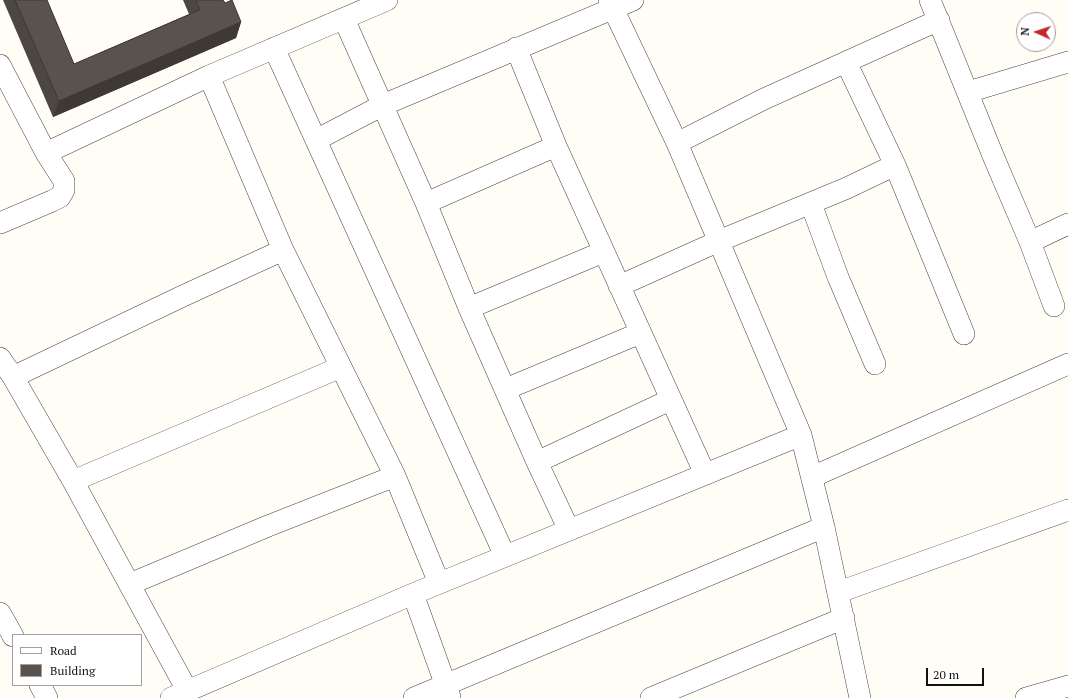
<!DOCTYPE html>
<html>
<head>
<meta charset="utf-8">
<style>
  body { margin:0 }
  #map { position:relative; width:1068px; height:698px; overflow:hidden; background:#fffdf5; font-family:"PT Serif",serif }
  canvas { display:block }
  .legend { position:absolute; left:12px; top:634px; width:130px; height:52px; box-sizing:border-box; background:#fff; border:1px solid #a0a0a0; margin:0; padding:5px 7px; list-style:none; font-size:12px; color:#111 }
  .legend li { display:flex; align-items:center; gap:8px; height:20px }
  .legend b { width:20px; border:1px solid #a0a0a0 }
  .north { position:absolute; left:1016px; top:12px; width:40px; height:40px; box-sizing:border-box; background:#fff; border:1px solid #a0a0a0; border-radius:50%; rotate:273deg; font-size:11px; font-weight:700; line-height:16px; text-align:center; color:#111 }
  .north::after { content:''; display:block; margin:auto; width:14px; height:18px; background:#c4262e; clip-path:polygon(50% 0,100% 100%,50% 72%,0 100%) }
  .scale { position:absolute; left:926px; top:668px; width:58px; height:18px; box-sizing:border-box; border:2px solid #111; border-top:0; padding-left:5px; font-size:12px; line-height:14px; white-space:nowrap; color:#111; -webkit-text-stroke:3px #fff; paint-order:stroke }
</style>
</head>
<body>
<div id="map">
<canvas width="1068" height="698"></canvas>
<ul class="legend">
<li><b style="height:5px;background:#fff"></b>Road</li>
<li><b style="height:11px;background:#5a524d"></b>Building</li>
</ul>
<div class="north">N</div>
<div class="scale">20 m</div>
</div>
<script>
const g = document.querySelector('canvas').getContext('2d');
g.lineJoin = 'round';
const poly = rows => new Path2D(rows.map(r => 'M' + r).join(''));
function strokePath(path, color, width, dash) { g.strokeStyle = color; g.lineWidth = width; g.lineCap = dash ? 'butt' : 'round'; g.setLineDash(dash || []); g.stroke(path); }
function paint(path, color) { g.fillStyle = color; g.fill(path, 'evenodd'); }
const minor = poly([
  [609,0,677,143,801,435,824,527,860,698],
  [930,0,994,158,1030,242,1054,306],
  [344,19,426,203,469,308,537,462,569,530],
  [274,48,505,556],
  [516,48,556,146,705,474],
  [846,62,895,165,964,334],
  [0,65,46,153,64,181,64,190,60,197,52,201,0,223],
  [209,76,283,250,395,476,439,583],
  [968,92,1068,62],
  [316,140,383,105,633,0],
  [677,143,764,99,939,20],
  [46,153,209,76,387,0],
  [426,203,556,146],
  [811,204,838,277,875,364],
  [1030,242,1068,224],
  [619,286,719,241,847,188,895,165],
  [469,308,603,252],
  [0,358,13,377,73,481,187,690],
  [13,377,185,295,283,250],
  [506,389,640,333],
  [537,462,670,400],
  [812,477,1068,364],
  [73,481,341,367],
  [130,584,268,526,395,476],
  [839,592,1068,510],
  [413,594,450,697],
  [0,613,13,636],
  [40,685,47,698],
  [171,698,413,594,801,435],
  [414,698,824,527],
  [651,698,844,618],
  [1026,698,1068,686]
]);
const wall = poly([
  [3,0,47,0,74,64,189,14,183,0,223,0,225,3,241,22,236,38,53,117]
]);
const shadedWall = poly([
  [241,22,236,38,53,117,59,101]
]);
const building = poly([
  [15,0,47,0,74,64,200,10,196,0,223,0,225,3,232,0,241,22,59,101,15,0]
]);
strokePath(minor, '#444', 22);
strokePath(minor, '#fff', 21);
paint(wall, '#4d4742');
paint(shadedWall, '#3f3936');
paint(building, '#5a524d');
strokePath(building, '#3f3936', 1);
</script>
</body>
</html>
